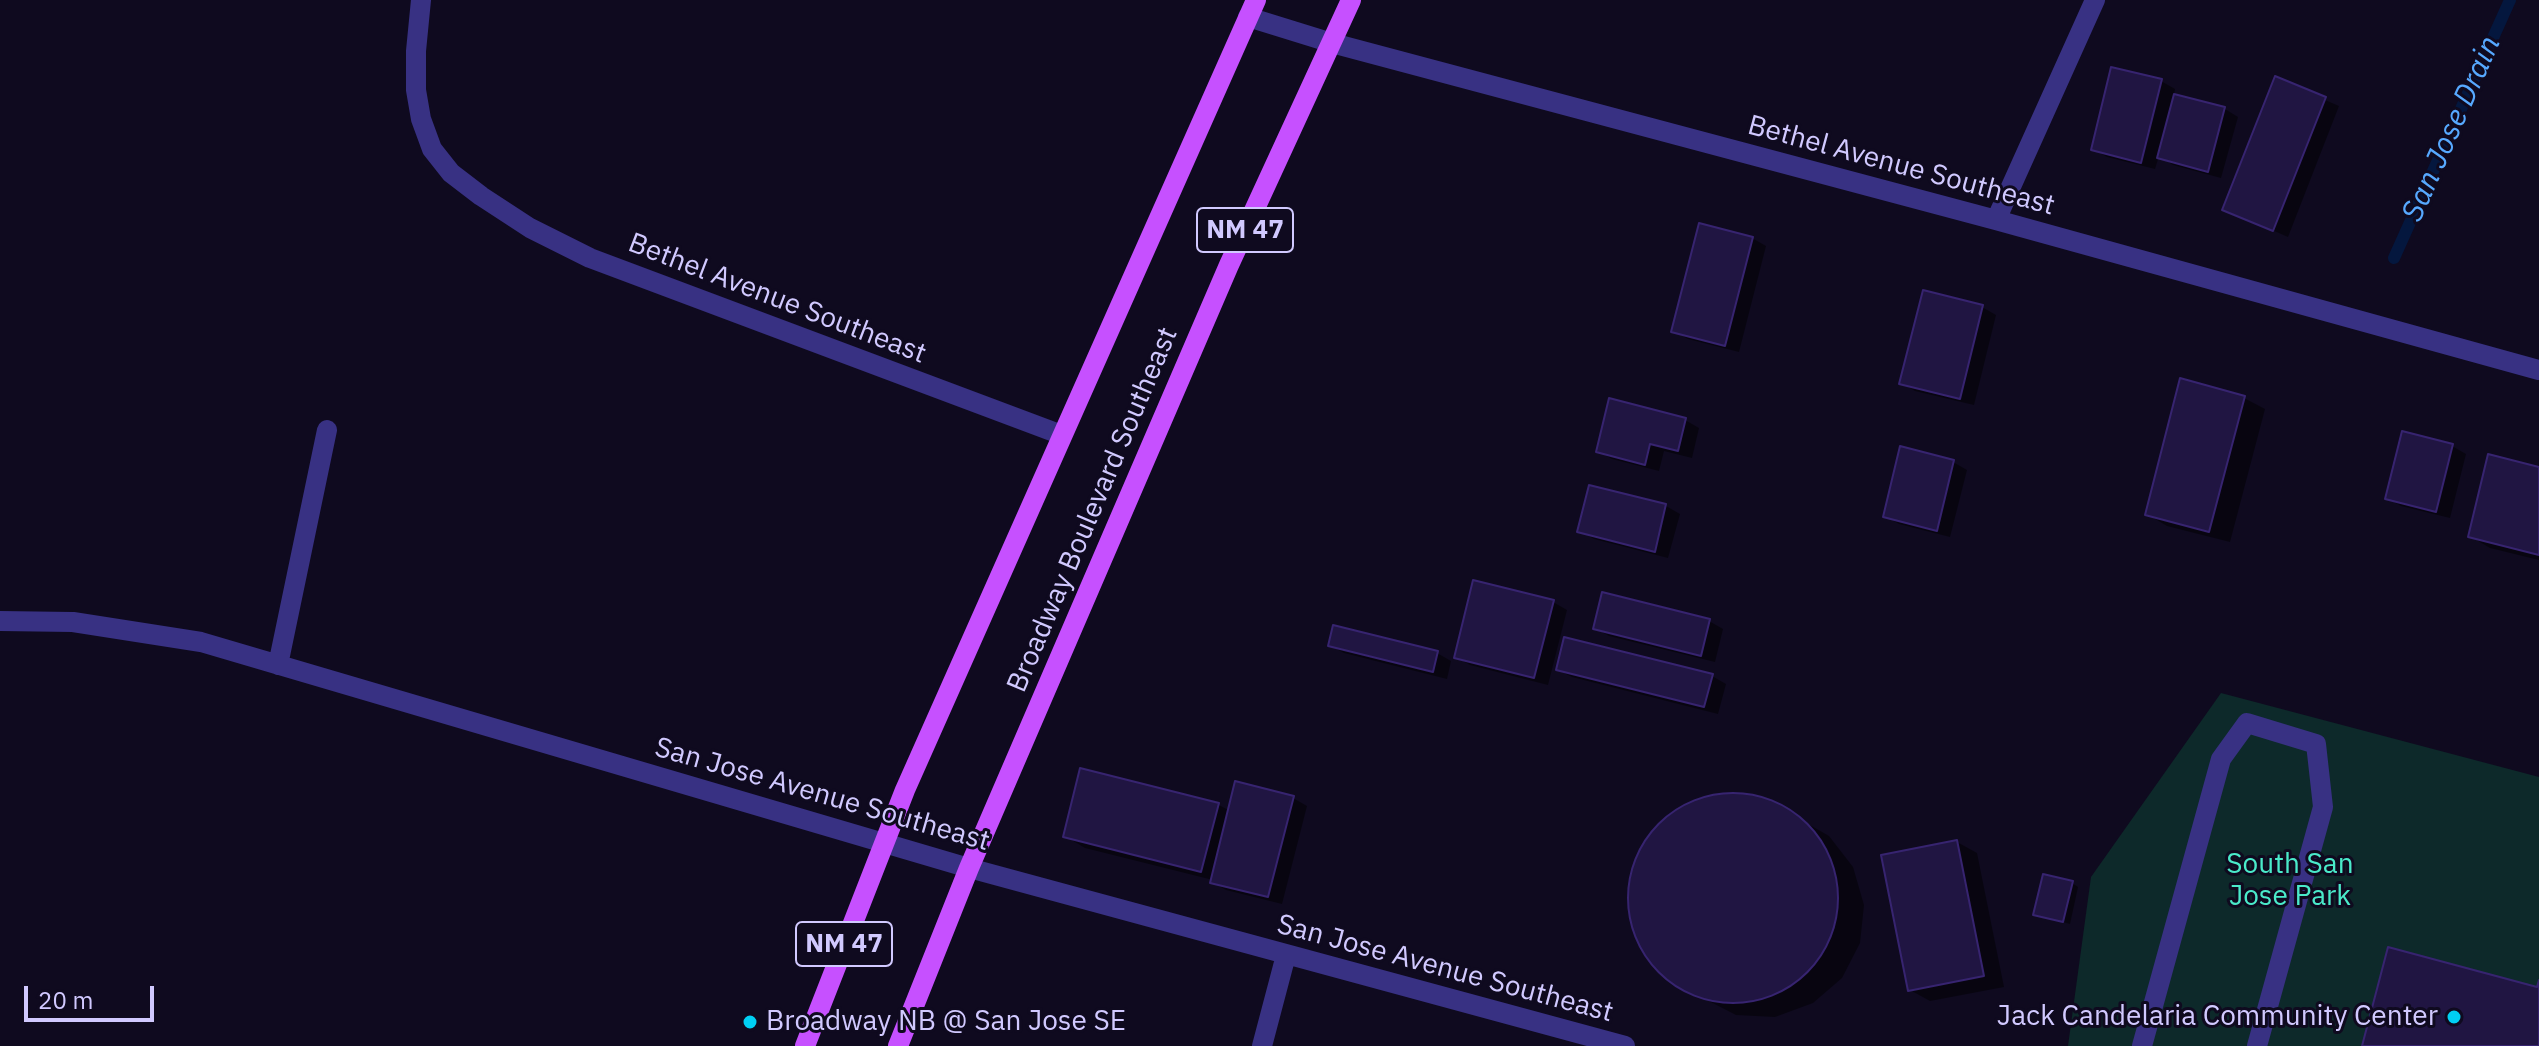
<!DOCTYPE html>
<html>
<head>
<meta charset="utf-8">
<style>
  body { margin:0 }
  #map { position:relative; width:2539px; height:1046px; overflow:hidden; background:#0f0a1f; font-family:"IBM Plex Sans",sans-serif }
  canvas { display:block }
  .scale { position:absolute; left:24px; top:986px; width:130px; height:36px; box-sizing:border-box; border:4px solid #d1c9ff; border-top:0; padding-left:10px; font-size:24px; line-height:28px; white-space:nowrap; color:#d1c9ff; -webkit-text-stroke:6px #0f0a1f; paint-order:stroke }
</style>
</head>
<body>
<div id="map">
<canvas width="2539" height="1046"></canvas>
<div class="scale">20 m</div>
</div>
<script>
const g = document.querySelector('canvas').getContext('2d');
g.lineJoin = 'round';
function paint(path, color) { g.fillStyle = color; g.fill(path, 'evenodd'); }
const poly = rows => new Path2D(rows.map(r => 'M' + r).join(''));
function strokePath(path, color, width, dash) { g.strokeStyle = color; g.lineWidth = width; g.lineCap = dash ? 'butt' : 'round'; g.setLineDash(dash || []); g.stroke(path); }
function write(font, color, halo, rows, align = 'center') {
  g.font = font + ' "IBM Plex Sans",sans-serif'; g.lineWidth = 6; g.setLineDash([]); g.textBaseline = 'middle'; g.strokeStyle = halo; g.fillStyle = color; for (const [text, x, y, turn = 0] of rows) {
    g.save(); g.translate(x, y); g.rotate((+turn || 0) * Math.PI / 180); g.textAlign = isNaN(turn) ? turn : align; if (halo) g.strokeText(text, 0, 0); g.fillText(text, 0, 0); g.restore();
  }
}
const green = poly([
  [2221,693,2539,777,2539,1046,2068,1046,2091,877]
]);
const shadow = poly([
  [2276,79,2339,106,2288,237,2224,209],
  [2161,81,2175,89,2174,95,2225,109,2238,117,2221,178,2173,165,2159,156,2155,169,2107,157,2093,149],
  [1752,238,1766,246,1739,352,1688,339,1674,331],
  [1982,307,1996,315,1974,405,1915,391,1902,383],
  [2244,398,2265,409,2230,542,2167,526,2147,514],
  [1685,420,1699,428,1692,458,1664,451,1659,471,1612,459,1598,451],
  [2452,446,2466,454,2450,518,2401,506,2387,498],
  [1953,462,1967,470,1950,537,1899,524,1885,516],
  [2539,469,2539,560,2490,548,2470,536],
  [1591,487,1666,506,1680,514,1668,558,1594,539,1580,531],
  [1553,602,1567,610,1548,685,1470,665,1456,657],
  [1709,621,1723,629,1715,662,1609,636,1595,628],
  [1330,645,1437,653,1451,661,1447,679,1344,653],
  [1558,670,1712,676,1726,684,1718,714,1572,677],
  [1730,794,1768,801,1829,836,1853,867,1864,905,1860,943,1842,978,1813,1003,1775,1017,1736,1015,1670,981,1642,948,1629,907,1634,865,1656,827,1691,802],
  [1293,798,1307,806,1282,904,1226,890,1212,882,1213,880,1085,848,1065,836,1219,805,1230,811],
  [1957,842,1977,853,2004,987,1930,1001,1910,990],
  [2072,883,2078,887,2070,924,2035,914]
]);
const stream = poly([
  [2394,258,2510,0]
]);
const building = poly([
  [2111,67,2162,79,2141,163,2091,150,2111,67],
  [2275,76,2326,97,2273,231,2222,210,2275,76],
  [2174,94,2225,107,2208,172,2157,158,2174,94],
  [1699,223,1753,237,1725,346,1671,332,1699,223],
  [1923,290,1983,305,1960,399,1899,384,1923,290],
  [2180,378,2245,396,2209,532,2145,515,2180,378],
  [1609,398,1686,418,1678,451,1650,444,1645,465,1596,452,1609,398],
  [2402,431,2453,444,2436,512,2385,499,2402,431],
  [1900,446,1954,460,1937,531,1883,517,1900,446],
  [2488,454,2539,467,2539,555,2468,537,2488,454],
  [1589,485,1666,504,1655,552,1577,532,1589,485],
  [1473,580,1554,600,1534,678,1454,658,1473,580],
  [1602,592,1710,619,1701,656,1593,629,1602,592],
  [1333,625,1438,651,1433,672,1328,646,1333,625],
  [1564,637,1713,674,1704,707,1556,670,1564,637],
  [1080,768,1219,803,1201,872,1063,837,1080,768],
  [1235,781,1294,796,1268,897,1210,883,1235,781],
  '1628 898a105 105 0 1 1 210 0a105 105 0 1 1-210 0Z',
  [1957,840,1984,976,1908,991,1881,855,1957,840],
  [2043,874,2073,881,2063,922,2033,915,2043,874],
  [2388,947,2537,987,2539,980,2539,1046,2362,1046,2388,947]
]);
const minor = poly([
  [421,0,416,51,416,90,421,119,432,149,451,173,481,196,530,228,590,258,1062,435],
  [1248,17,1332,43,1996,220,2539,370],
  [1996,220,2095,0],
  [0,621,73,622,201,642,969,868,1625,1046],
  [278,665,327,430],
  [1262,1046,1286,955],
  [2142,1046,2221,759,2247,723,2316,744,2323,807,2257,1046]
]);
const major = poly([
  [805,1046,905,790,1256,0],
  [898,1046,969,868,1229,265,1351,0]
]);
const markers = [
  [2454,1017,8,"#00cff4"],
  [750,1022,8,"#00cff4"]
];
const shields = [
  [1245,230,96],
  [844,944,96]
];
const shieldNames = [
  ["NM 47",1245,230],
  ["NM 47",844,944]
];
const streetNames = [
  ["Bethel Avenue Southeast",1901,166,15],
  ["Bethel Avenue Southeast",777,299,21],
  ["Broadway Boulevard Southeast",1093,510,-67],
  ["San Jose Avenue Southeast",822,795,16],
  ["San Jose Avenue Southeast",1445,969,15]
];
const parkNames = [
  ["South San",2290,865],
  ["Jose Park",2290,897]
];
const poiNames = [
  ["Jack Candelaria Community Center",2438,1017],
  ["Broadway NB @ San Jose SE",766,1022,"left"]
];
const waterNames = [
  ["San Jose Drain",2452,129,-66]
];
paint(green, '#0d292a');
paint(shadow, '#0007');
strokePath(stream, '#04173e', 12);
paint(building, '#201542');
strokePath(building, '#372470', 2);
strokePath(minor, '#383183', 20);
strokePath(major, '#c650ff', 20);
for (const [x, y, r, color] of markers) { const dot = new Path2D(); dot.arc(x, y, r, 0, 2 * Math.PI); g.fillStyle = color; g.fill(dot); strokePath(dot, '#0f0a1f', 3); }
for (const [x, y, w] of shields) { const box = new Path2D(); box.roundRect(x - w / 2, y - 22, w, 44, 6); g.fillStyle = '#0f0a1f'; g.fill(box); strokePath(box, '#d1c9ff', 2); }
write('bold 26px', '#d1c9ff', null, shieldNames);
write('28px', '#d1c9ff', '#0f0a1f', streetNames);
write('28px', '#4aeaca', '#0f0a1f', parkNames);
write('28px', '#d1c9ff', '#0f0a1f', poiNames, 'right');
write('italic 30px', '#57a9ff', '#0f0a1f', waterNames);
</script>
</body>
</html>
